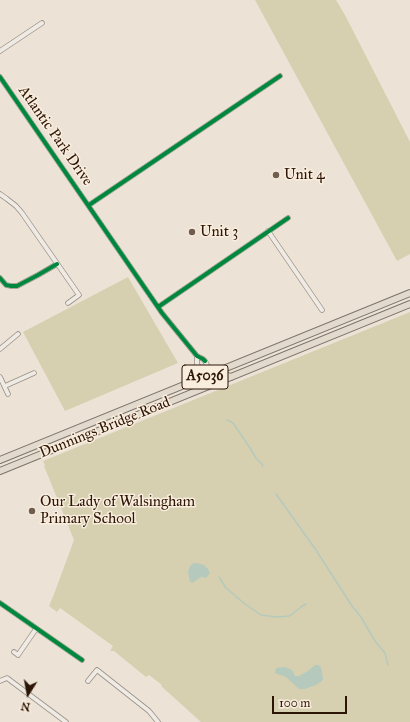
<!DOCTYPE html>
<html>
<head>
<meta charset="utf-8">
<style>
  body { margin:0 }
  #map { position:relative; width:410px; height:722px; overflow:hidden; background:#ece3d6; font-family:"IM FELL Great Primer",serif }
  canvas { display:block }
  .north { position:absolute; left:8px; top:674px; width:40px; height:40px; -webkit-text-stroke:3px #f9edde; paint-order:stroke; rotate:191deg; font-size:11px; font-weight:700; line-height:16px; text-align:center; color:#2d1505 }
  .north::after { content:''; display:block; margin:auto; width:14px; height:18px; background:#2d1505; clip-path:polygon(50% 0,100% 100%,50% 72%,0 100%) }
  .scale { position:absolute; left:272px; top:696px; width:75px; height:18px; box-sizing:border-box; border:2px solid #2d1505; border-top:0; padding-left:5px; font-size:12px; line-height:14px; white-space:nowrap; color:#2d1505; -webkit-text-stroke:3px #f9edde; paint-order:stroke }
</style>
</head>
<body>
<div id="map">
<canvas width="410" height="722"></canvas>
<div class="north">N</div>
<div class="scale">100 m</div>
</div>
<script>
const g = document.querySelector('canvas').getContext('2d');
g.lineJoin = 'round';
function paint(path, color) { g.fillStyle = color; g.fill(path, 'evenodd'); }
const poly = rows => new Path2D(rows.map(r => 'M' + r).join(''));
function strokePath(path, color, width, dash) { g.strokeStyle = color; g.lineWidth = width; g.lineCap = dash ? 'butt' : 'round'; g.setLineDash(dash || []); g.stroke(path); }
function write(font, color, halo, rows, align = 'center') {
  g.font = font + ' "IM FELL Great Primer",serif'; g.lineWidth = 3; g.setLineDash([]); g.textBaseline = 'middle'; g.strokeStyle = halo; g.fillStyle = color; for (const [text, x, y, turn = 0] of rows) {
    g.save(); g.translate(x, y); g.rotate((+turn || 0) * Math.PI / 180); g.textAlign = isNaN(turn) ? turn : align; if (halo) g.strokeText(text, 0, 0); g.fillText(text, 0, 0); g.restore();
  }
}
const green = poly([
  [255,0,336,0,345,15,410,142,410,254,397,261],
  [128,277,178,363,65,411,23,332],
  [410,312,410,722,201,722,161,686,162,685,149,675,146,677,114,651,110,651,113,646,60,608,57,612,49,606,54,594,74,540,44,466,45,465,43,461]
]);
const water = poly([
  [194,563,197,563,204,565,208,569,210,573,206,578,201,577,192,583,190,582,188,572,190,566],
  [315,665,318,665,321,667,323,678,322,681,316,685,305,689,299,689,286,677,281,675,277,674,275,673,276,668,285,667,292,670,295,676,299,676,308,671]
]);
const stream = poly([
  [227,420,233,423,250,448,256,458,261,463,263,466],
  [276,494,316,550,352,606,361,617,375,641,385,653,388,665],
  [219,577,226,588,245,604,261,615,277,617,289,616,291,615,301,607,306,604]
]);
const minor = poly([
  [0,51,42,23],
  [0,77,162,313,197,356,203,359,205,361,209,369,208,376],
  [0,194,7,199,16,206,22,213,79,295,68,303],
  [89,205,280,76],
  [268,231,322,310],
  [0,278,6,285,11,286,17,286,38,275,57,264],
  [158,307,288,218],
  [0,349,18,334],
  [197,356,197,364,202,372,208,376],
  [0,377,8,394],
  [5,386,34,373],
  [0,603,82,660],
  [14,652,18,655,36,629],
  [0,681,7,678,66,722],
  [88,681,97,670,149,711,158,722]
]);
const trunk = poly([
  [210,380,224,375,231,377],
  [0,460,410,293],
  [0,471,410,304]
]);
const cycleway = poly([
  [0,77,162,313,197,356,203,359,205,361],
  [89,205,280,76],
  [0,278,6,285,11,286,17,286,38,275,57,264],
  [158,307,288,218],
  [0,603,82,660]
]);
const markers = [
  [276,175,4,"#705d4e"],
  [192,232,4,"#705d4e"],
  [32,511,4,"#705d4e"]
];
const shields = [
  [205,377,46]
];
const shieldNames = [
  ["A5036",205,377]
];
const streetNames = [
  ["Atlantic Park Drive",55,136,55],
  ["Dunnings Bridge Road",105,428,-22]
];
const poiNames = [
  ["Unit 4",284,175],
  ["Unit 3",200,232],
  ["Our Lady of Walsingham",40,502],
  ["Primary School",40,519]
];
paint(green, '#d6d0b1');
paint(water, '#b5cabc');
strokePath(stream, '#b5cabc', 1.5);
strokePath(minor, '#978f86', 5.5);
strokePath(trunk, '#7c736a', 8);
strokePath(minor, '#efebe4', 4);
strokePath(trunk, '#e3dace', 6);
strokePath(cycleway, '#00873e', 4);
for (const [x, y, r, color] of markers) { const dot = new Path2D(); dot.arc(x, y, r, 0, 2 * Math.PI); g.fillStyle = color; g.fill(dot); strokePath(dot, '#f9edde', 1.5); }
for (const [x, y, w] of shields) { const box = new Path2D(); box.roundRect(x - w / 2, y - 12, w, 24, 3); g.fillStyle = '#f9edde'; g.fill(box); strokePath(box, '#2d1505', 1); }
write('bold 14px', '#2d1505', null, shieldNames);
write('15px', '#2d1505', '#f9edde', streetNames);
write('15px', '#2d1505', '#f9edde', poiNames, 'left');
</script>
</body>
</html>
